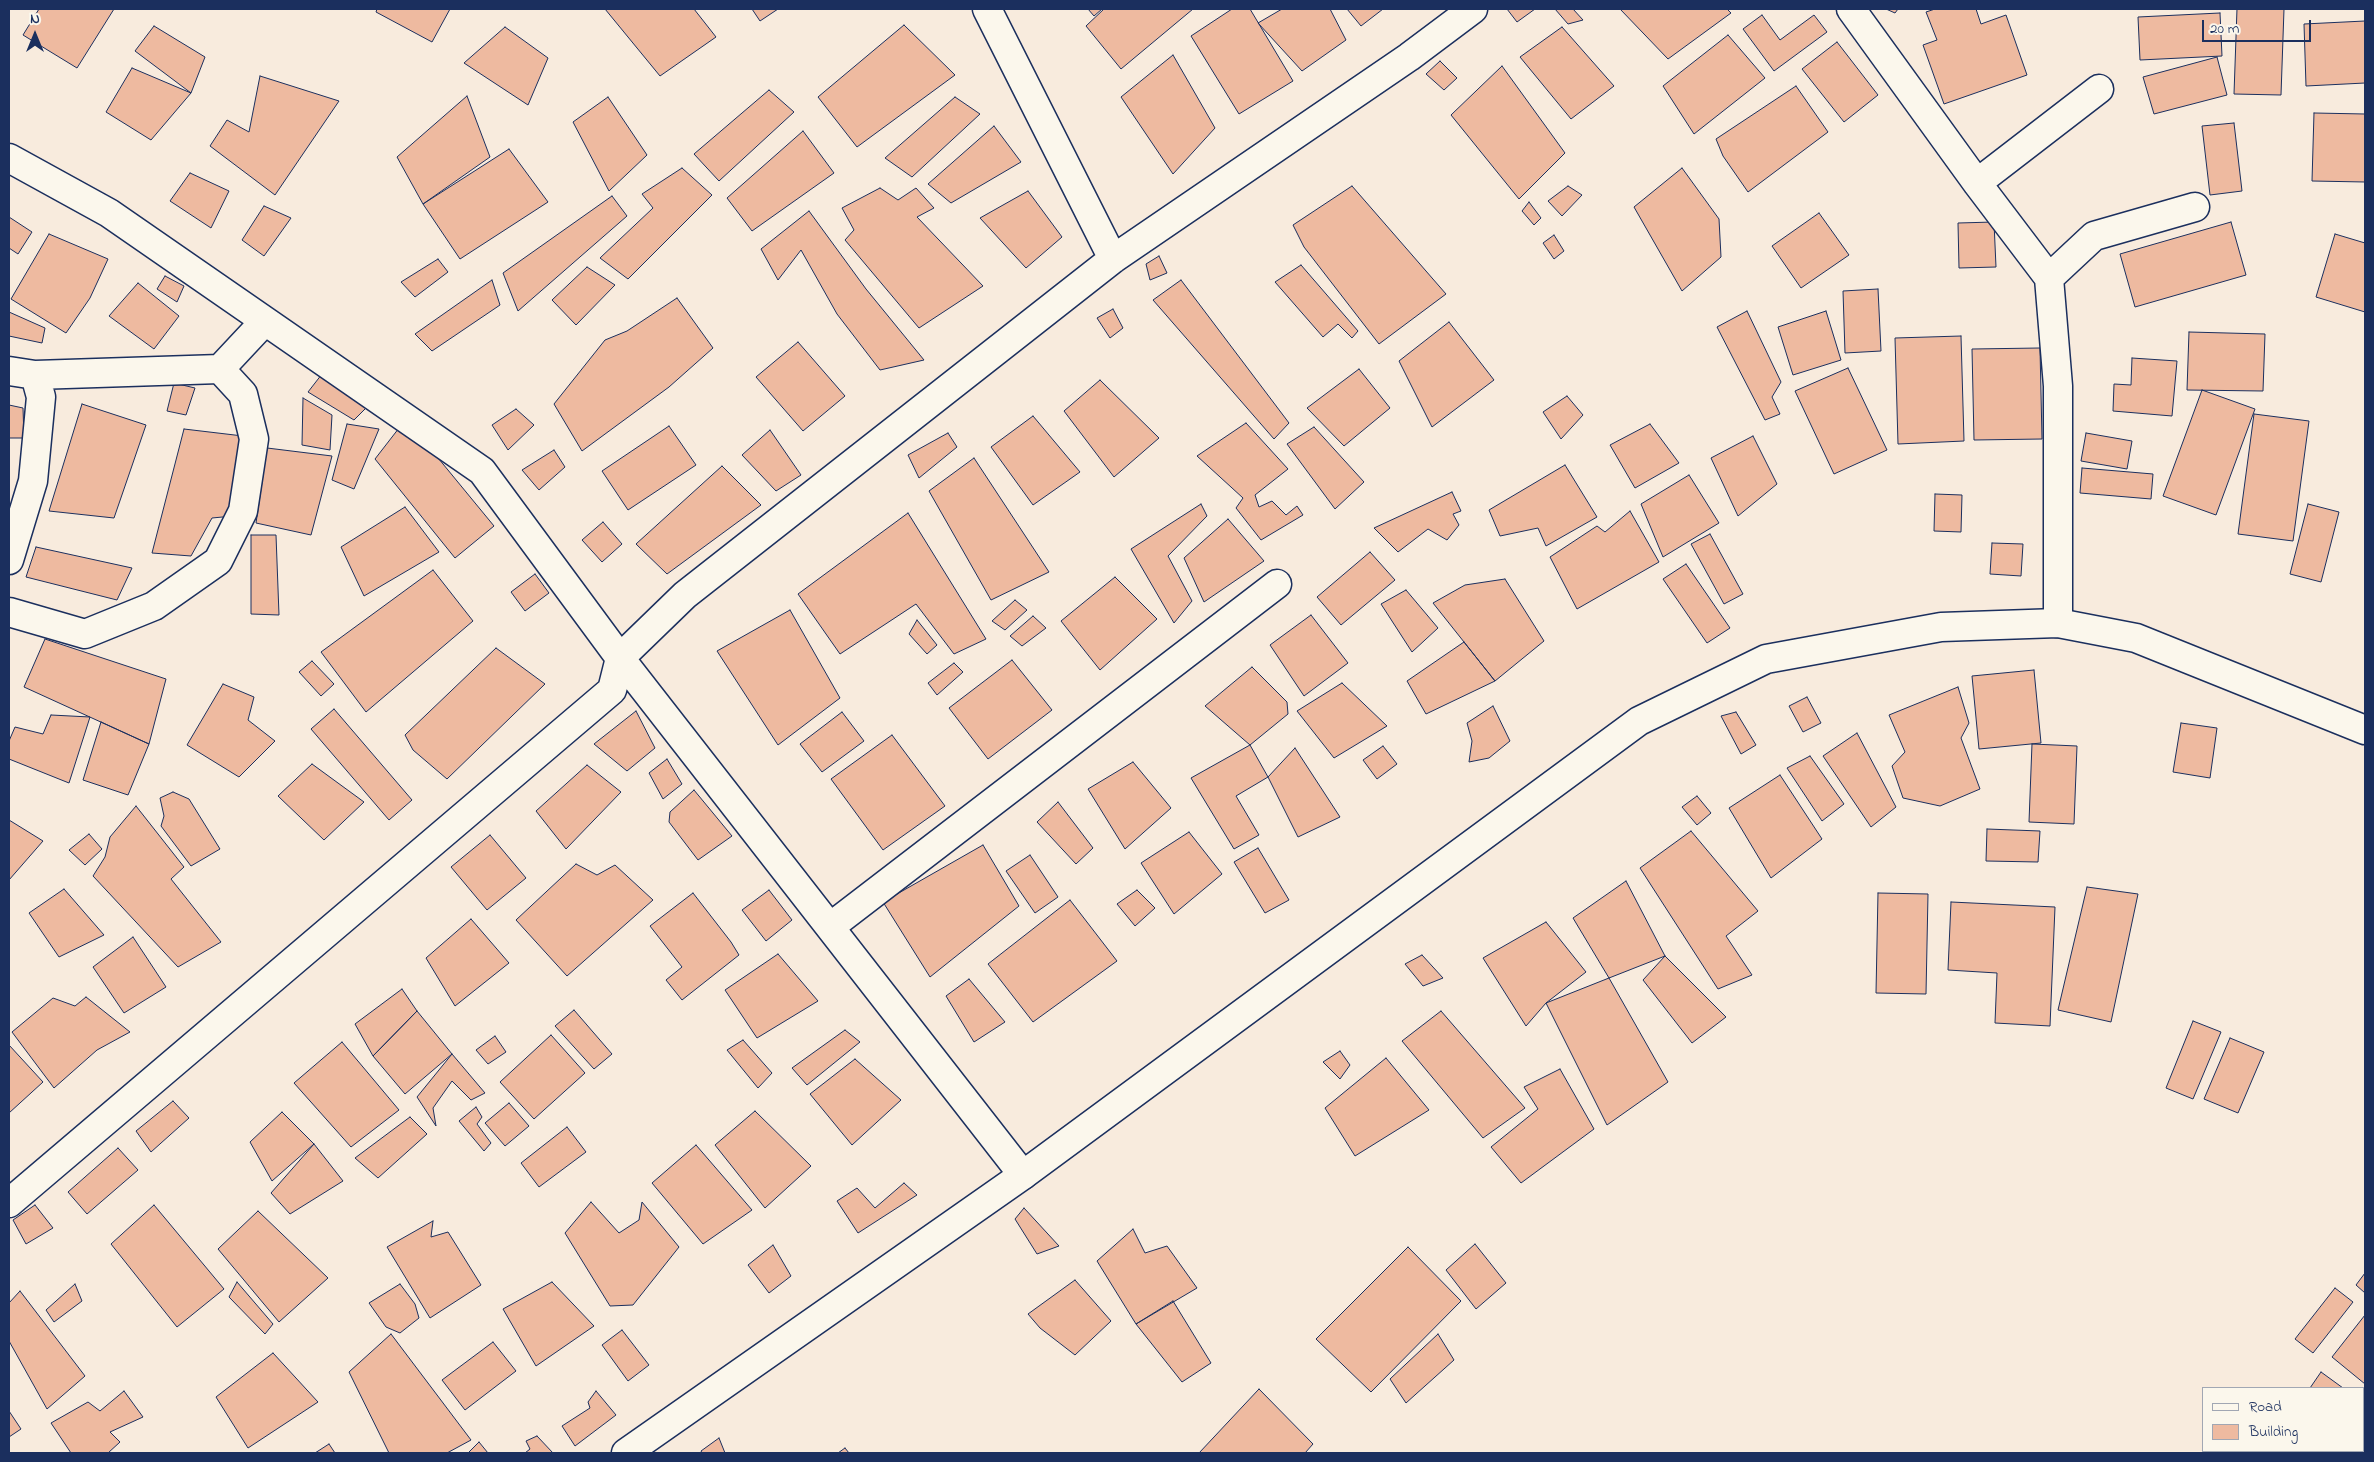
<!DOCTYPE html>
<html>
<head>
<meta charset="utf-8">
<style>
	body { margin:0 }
	#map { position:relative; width:2374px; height:1462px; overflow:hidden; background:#f8ebdd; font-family:"Indie Flower",sans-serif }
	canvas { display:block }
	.frame { position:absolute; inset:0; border:10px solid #1b2f5e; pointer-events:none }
	.legend { position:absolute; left:2202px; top:1387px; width:162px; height:65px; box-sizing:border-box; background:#fbf7ec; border:1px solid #a1a7b3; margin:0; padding:6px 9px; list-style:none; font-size:15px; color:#1b2f5e }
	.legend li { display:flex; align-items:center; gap:10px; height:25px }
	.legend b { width:25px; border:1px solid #a1a7b3 }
	.north { position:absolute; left:10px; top:10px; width:50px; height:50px; -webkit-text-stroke:4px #fbf7ec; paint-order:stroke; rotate:0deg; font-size:14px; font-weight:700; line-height:20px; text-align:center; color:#1b2f5e }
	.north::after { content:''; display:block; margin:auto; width:18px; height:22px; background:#1b2f5e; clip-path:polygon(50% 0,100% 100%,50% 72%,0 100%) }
	.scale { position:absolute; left:2202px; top:20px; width:109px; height:22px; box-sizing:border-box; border:2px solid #1b2f5e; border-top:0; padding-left:6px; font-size:15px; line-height:18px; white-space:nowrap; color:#1b2f5e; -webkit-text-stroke:4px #fbf7ec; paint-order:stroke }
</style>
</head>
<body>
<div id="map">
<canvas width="2374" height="1462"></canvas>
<div class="frame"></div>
<ul class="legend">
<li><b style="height:6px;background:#fbf7ec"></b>Road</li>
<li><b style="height:14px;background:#eebaa0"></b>Building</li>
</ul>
<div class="north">N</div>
<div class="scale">20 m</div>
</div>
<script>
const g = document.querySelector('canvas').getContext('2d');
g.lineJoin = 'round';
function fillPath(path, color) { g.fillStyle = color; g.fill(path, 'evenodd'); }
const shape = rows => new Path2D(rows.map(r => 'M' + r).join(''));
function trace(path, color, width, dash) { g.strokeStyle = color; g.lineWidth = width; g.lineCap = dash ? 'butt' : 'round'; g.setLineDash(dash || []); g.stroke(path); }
const building = shape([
	[39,9,114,9,77,68,23,35,39,9],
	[377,9,450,9,432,42,376,12,377,9],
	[605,9,694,9,716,37,660,76,605,9],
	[752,9,778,9,760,21,752,9],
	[1088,9,1102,9,1094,16,1088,9],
	[1104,9,1193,9,1121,69,1086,26,1104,9],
	[1232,9,1250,9,1293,81,1239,114,1191,36,1232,9],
	[1282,9,1330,9,1346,40,1302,71,1258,23,1282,9],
	[1347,9,1383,9,1361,26,1347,9],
	[1507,9,1535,9,1517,22,1507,9],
	[1555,9,1573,9,1583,20,1568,24,1555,9],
	[1620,9,1727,9,1731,13,1668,59,1620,9],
	[1886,9,1898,9,1895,13,1886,9],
	[1935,9,1976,9,1981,24,2006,15,2027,75,1944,104,1923,45,1937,40,1926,12,1935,9],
	[2237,9,2284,9,2281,95,2234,94,2237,9],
	[2220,13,2222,56,2140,60,2138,17,2220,13],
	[1762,15,1780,40,1814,15,1827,32,1774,71,1743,29,1762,15],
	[2365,21,2365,83,2306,86,2304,24,2365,21],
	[904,25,955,75,857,147,818,97,904,25],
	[154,26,205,57,191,93,135,51,154,26],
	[505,27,548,58,528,105,464,63,505,27],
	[1562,27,1614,86,1571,119,1520,57,1562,27],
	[1728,35,1765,78,1694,134,1663,86,1728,35],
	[1837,42,1878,95,1844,122,1802,69,1837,42],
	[1173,55,1215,128,1173,174,1121,97,1173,55],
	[2217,57,2227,95,2154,114,2143,77,2217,57],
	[1440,61,1457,78,1444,90,1426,74,1440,61],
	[1502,66,1565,153,1519,199,1451,115,1502,66],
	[132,68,191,93,151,140,106,112,132,68],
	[260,76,339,101,275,195,210,146,227,120,249,132,260,76],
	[1796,86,1828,132,1748,192,1723,156,1716,139,1796,86],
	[769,90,794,112,719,181,694,154,769,90],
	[467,96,490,157,423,204,397,157,467,96],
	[608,97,647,155,609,191,573,122,608,97],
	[955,97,980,114,912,177,885,158,955,97],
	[2314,113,2365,114,2365,182,2312,181,2314,113],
	[2234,123,2242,191,2210,195,2202,126,2234,123],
	[994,126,1021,162,951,203,928,184,994,126],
	[803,131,834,173,752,231,727,198,803,131],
	[509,149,548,202,460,259,423,204,509,149],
	[682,168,712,195,628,279,600,258,653,208,642,194,682,168],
	[1682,168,1719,219,1721,257,1682,291,1634,207,1682,168],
	[190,173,229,191,211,228,170,201,190,173],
	[1352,186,1446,294,1379,344,1304,247,1293,225,1352,186],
	[1568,186,1582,195,1562,216,1548,201,1568,186],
	[880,188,898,200,916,188,934,208,917,217,983,286,919,328,845,240,854,230,842,208,880,188],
	[1028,191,1062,237,1026,268,980,218,1028,191],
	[612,196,627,216,518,311,503,273,612,196],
	[1529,202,1541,218,1534,225,1522,211,1529,202],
	[264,206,291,218,264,256,242,240,264,206],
	[809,211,866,289,924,360,880,370,837,314,801,250,778,280,761,249,809,211],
	[1819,213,1849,255,1801,288,1772,246,1819,213],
	[9,217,32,232,18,254,9,248,9,217],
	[1994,222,1996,267,1959,268,1958,223,1994,222],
	[2231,222,2246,275,2135,307,2120,254,2231,222],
	[49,234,108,259,90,298,66,333,11,299,49,234],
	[2335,234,2365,243,2365,312,2316,297,2335,234],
	[1554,235,1564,251,1554,259,1543,243,1554,235],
	[1159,256,1167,273,1150,280,1146,264,1159,256],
	[438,259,448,272,415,297,401,282,438,259],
	[1301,265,1358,331,1352,338,1338,324,1323,337,1275,282,1301,265],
	[587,267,615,285,576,325,552,300,587,267],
	[165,276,184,286,177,302,157,289,165,276],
	[492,280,500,305,432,351,415,334,492,280],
	[1181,280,1289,423,1274,439,1153,300,1181,280],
	[138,283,179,316,154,349,109,316,138,283],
	[1878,289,1881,351,1845,353,1843,291,1878,289],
	[677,298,713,348,669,387,582,451,554,404,605,340,627,331,677,298],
	[1113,309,1123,328,1110,338,1097,318,1113,309],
	[1747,311,1781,382,1772,397,1780,414,1765,420,1717,327,1747,311],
	[1826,311,1841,360,1793,375,1778,327,1826,311],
	[9,312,45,328,42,343,9,336,9,312],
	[1449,322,1494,380,1432,427,1399,361,1449,322],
	[2189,332,2265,334,2263,391,2187,390,2189,332],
	[1961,336,1964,441,1898,444,1895,338,1961,336],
	[798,342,845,396,803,431,756,377,798,342],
	[2040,348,2042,439,1974,440,1972,349,2040,348],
	[2132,358,2177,361,2172,416,2113,411,2114,384,2131,385,2132,358],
	[1848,368,1887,450,1834,474,1795,391,1848,368],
	[1359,369,1390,408,1344,446,1307,408,1359,369],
	[322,374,366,408,354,420,308,392,322,374],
	[1100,380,1159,438,1114,477,1064,411,1100,380],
	[174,383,195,388,186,415,167,411,174,383],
	[2202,390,2255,409,2216,515,2163,496,2202,390],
	[1567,396,1583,415,1561,439,1543,412,1567,396],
	[303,398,332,415,330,450,302,445,303,398],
	[82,404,146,425,114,518,49,511,82,404],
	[9,405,23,408,24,438,9,438,9,405],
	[516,409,534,425,508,450,492,425,516,409],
	[2254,414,2309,421,2293,541,2238,534,2254,414],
	[1033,416,1080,472,1033,505,991,447,1033,416],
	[406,419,494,526,455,558,375,459,406,419],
	[1246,423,1288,469,1255,495,1259,507,1272,501,1286,515,1297,506,1303,515,1261,540,1236,508,1243,498,1197,456,1246,423],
	[347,424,379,429,354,489,332,480,347,424],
	[1650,424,1679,463,1635,488,1610,445,1650,424],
	[669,426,696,465,628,510,602,471,669,426],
	[1314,427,1364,482,1335,509,1287,444,1314,427],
	[184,429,243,436,233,516,212,518,191,556,152,553,184,429],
	[770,430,801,475,776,491,742,455,770,430],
	[948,433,957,447,919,478,908,455,948,433],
	[2086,433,2132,441,2127,469,2081,461,2086,433],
	[1753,436,1777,484,1738,516,1711,458,1753,436],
	[267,448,332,456,311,535,256,523,267,448],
	[554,450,565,467,539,490,522,470,554,450],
	[974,458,1049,572,991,600,929,491,974,458],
	[1565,465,1597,517,1546,546,1538,528,1500,536,1489,510,1565,465],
	[722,466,761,505,667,574,636,544,722,466],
	[2082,468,2153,474,2151,499,2080,493,2082,468],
	[1689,475,1719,523,1663,557,1641,504,1689,475],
	[1452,492,1461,511,1453,514,1459,525,1447,540,1428,529,1398,552,1374,528,1452,492],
	[1935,494,1962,495,1961,532,1934,531,1935,494],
	[1201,504,1207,516,1168,556,1192,601,1174,623,1131,549,1201,504],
	[2308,504,2339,512,2321,582,2290,574,2308,504],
	[405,507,439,552,364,596,341,547,405,507],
	[1630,511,1659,562,1577,609,1550,557,1597,526,1605,532,1630,511],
	[908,513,986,639,954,654,916,604,840,654,798,594,908,513],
	[1228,519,1264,561,1204,602,1184,558,1228,519],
	[603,522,622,544,602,562,582,540,603,522],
	[1710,534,1743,594,1724,604,1691,544,1710,534],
	[251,535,276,535,279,615,251,614,251,535],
	[1992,543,2023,544,2021,576,1990,574,1992,543],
	[36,547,132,568,117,600,26,577,36,547],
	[1370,552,1395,580,1341,625,1317,597,1370,552],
	[1686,564,1730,628,1707,643,1663,579,1686,564],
	[433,570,473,621,366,712,321,652,433,570],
	[535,574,549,593,525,611,511,592,535,574],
	[1115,577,1157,619,1100,670,1061,621,1115,577],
	[1505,579,1544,641,1495,681,1433,603,1465,585,1505,579],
	[1406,590,1438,628,1412,652,1381,604,1406,590],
	[1015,600,1027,610,1005,630,992,621,1015,600],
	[790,610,840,698,778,745,717,651,790,610],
	[1311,615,1348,663,1304,696,1270,645,1311,615],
	[1033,616,1046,628,1022,646,1010,636,1033,616],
	[917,620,937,645,927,654,909,634,917,620],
	[45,639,166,679,149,744,24,687,45,639],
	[1464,642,1495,681,1426,714,1407,681,1464,642],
	[496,648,545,684,447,779,413,750,405,735,496,648],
	[1012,660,1052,710,988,759,949,708,1012,660],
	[312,661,334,684,321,696,299,672,312,661],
	[954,663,963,672,937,695,928,683,954,663],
	[1252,667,1287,702,1288,714,1250,745,1205,706,1252,667],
	[2034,670,2041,743,1979,749,1972,676,2034,670],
	[1342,683,1387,726,1334,758,1297,711,1342,683],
	[223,684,254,697,248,720,275,741,239,777,187,745,223,684],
	[1958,687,1969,723,1961,738,1980,789,1940,806,1903,798,1892,766,1905,752,1889,715,1958,687],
	[1807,697,1821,723,1803,732,1789,706,1807,697],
	[1493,706,1510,741,1489,758,1469,762,1472,741,1467,723,1493,706],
	[334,709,412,800,389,820,311,729,334,709],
	[636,711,655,748,627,771,594,744,636,711],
	[842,712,864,741,822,772,800,744,842,712],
	[1736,712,1756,745,1741,754,1721,716,1736,712],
	[51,715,90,717,69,783,9,759,9,741,15,727,43,734,51,715],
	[101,722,149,744,128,795,83,780,101,722],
	[2181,723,2217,728,2210,778,2173,772,2181,723],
	[1857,733,1896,807,1871,827,1823,756,1857,733],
	[892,735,945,806,883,850,831,779,892,735],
	[2032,744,2077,746,2074,824,2029,822,2032,744],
	[1250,745,1268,777,1236,796,1259,835,1234,849,1191,778,1250,745],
	[1383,746,1397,764,1377,779,1363,760,1383,746],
	[1295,748,1340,817,1298,837,1268,777,1295,748],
	[1810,756,1844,804,1822,821,1787,768,1810,756],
	[667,759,682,784,663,799,649,773,667,759],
	[1133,762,1171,808,1125,849,1088,789,1133,762],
	[312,764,364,802,324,840,278,796,312,764],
	[587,765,621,792,566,849,536,811,587,765],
	[1780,775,1822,839,1771,878,1729,808,1780,775],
	[694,790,732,836,698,860,669,822,670,812,694,790],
	[173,792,189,799,220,849,191,866,161,826,164,816,160,798,173,792],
	[1697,796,1711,813,1697,825,1682,807,1697,796],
	[1058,802,1093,848,1076,864,1037,822,1058,802],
	[136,806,184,867,171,879,221,942,178,967,93,876,105,857,110,837,136,806],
	[9,820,43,841,9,880,9,820],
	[1987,829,2040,831,2038,862,1986,861,1987,829],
	[1691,831,1758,911,1726,936,1752,975,1718,989,1640,868,1691,831],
	[1189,832,1222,874,1174,914,1141,863,1189,832],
	[89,834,102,849,85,865,69,850,89,834],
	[490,835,526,878,487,910,451,867,490,835],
	[983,845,1019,906,930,977,883,902,983,845],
	[1258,848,1289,900,1265,913,1234,862,1258,848],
	[1030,855,1058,897,1035,913,1006,871,1030,855],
	[576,864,597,875,615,865,653,900,567,976,516,920,576,864],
	[1626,881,1665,956,1609,978,1573,918,1626,881],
	[2087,887,2138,894,2111,1022,2058,1010,2087,887],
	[64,889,104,935,59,957,29,913,64,889],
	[769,890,792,920,766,941,742,910,769,890],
	[1137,890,1155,908,1135,926,1117,904,1137,890],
	[693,893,731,942,739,955,682,1000,666,980,682,967,650,926,693,893],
	[1878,893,1928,894,1926,994,1876,993,1878,893],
	[1070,900,1117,961,1033,1022,988,964,1070,900],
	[1951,902,2055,907,2050,1026,1995,1023,1997,973,1948,970,1951,902],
	[471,919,509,963,455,1006,426,958,471,919],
	[1546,922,1586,972,1546,1003,1526,1026,1483,958,1546,922],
	[133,937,166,987,124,1013,93,967,133,937],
	[778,954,818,1001,757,1038,725,990,778,954],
	[1422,955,1443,978,1423,986,1405,964,1422,955],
	[1665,956,1726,1017,1692,1043,1643,980,1665,956],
	[1609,978,1668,1082,1607,1125,1546,1003,1609,978],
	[969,979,1005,1022,974,1042,946,996,969,979],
	[402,989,417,1011,373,1056,355,1024,402,989],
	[86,997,130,1032,97,1050,54,1088,12,1032,53,998,75,1006,86,997],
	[574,1010,612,1054,594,1069,555,1026,574,1010],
	[417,1011,452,1054,405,1094,373,1056,417,1011],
	[1441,1011,1525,1108,1483,1138,1402,1041,1441,1011],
	[2193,1021,2221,1032,2193,1099,2166,1088,2193,1021],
	[845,1030,860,1042,807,1085,792,1068,845,1030],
	[551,1035,585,1073,534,1119,500,1082,551,1035],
	[495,1036,506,1052,488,1064,476,1050,495,1036],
	[2230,1038,2264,1052,2238,1113,2204,1099,2230,1038],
	[743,1040,772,1073,758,1088,727,1050,743,1040],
	[342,1042,399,1110,351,1147,294,1083,342,1042],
	[9,1045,43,1082,9,1113,9,1045],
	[1340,1051,1350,1065,1340,1079,1323,1062,1340,1051],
	[452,1054,485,1093,471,1100,452,1081,433,1108,436,1126,417,1097,452,1054],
	[1386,1058,1429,1110,1355,1156,1325,1108,1386,1058],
	[855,1059,901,1100,852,1145,810,1094,855,1059],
	[1560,1069,1594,1129,1521,1183,1491,1147,1538,1109,1524,1087,1560,1069],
	[173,1101,189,1118,151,1152,136,1131,173,1101],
	[509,1103,529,1126,505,1146,485,1123,509,1103],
	[476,1107,482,1117,477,1124,491,1143,484,1151,459,1121,476,1107],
	[755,1111,811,1166,765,1208,715,1145,755,1111],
	[282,1112,314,1144,272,1181,250,1142,282,1112],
	[410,1117,427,1134,378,1178,355,1158,410,1117],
	[567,1127,586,1152,539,1187,521,1163,567,1127],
	[314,1144,343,1181,290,1214,271,1193,314,1144],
	[696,1145,752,1210,703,1244,652,1183,696,1145],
	[118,1148,138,1170,87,1214,68,1192,118,1148],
	[904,1183,917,1195,858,1233,837,1201,857,1188,875,1208,904,1183],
	[591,1202,619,1233,639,1220,642,1202,679,1247,633,1305,610,1306,565,1233,591,1202],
	[35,1205,53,1228,26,1244,13,1220,35,1205],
	[154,1205,224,1289,177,1327,111,1244,154,1205],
	[1024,1208,1059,1246,1037,1254,1015,1219,1024,1208],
	[258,1211,328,1278,279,1322,218,1249,258,1211],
	[433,1221,431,1237,448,1232,481,1285,430,1318,387,1247,433,1221],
	[1133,1229,1145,1253,1167,1246,1197,1288,1136,1324,1097,1261,1133,1229],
	[1475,1244,1506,1283,1476,1309,1446,1270,1475,1244],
	[773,1245,791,1276,769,1293,748,1265,773,1245],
	[1408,1247,1461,1301,1371,1392,1316,1339,1408,1247],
	[2365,1273,2365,1293,2356,1285,2365,1273],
	[1075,1280,1111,1321,1075,1355,1040,1328,1028,1314,1075,1280],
	[237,1282,273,1324,265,1334,229,1297,237,1282],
	[552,1282,594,1326,536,1366,503,1309,552,1282],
	[75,1284,82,1301,54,1322,46,1310,75,1284],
	[400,1284,415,1304,419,1318,400,1333,386,1327,369,1303,400,1284],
	[2335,1288,2353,1302,2313,1353,2295,1339,2335,1288],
	[20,1291,85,1376,47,1409,9,1341,9,1303,20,1291],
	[1173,1301,1211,1363,1182,1382,1136,1324,1173,1301],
	[2365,1315,2365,1384,2332,1357,2365,1315],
	[622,1330,649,1365,628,1381,602,1345,622,1330],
	[391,1334,471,1440,447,1453,389,1453,349,1372,391,1334],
	[1438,1334,1454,1360,1406,1403,1390,1379,1438,1334],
	[493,1342,516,1371,465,1410,442,1380,493,1342],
	[273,1353,318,1402,248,1448,216,1397,273,1353],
	[2321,1372,2343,1388,2310,1388,2321,1372],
	[1259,1389,1313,1444,1305,1453,1199,1453,1259,1389],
	[124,1391,143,1417,110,1432,120,1442,108,1453,71,1453,51,1423,88,1402,100,1411,124,1391],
	[596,1391,616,1415,575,1446,562,1426,590,1408,588,1402,596,1391],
	[2363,1403,2365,1405,2365,1442,2363,1446,2363,1403],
	[9,1411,21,1429,9,1437,9,1411],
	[537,1436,553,1453,525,1453,530,1449,526,1441,537,1436],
	[719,1438,725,1453,702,1453,701,1451,719,1438],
	[479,1442,488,1453,468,1453,479,1442],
	[329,1444,335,1453,315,1453,329,1444],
	[845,1448,849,1453,838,1453,845,1448],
	[2250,1451,2263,1451,2267,1453,2248,1453,2250,1451],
	[2330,1451,2359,1451,2357,1453,2333,1453,2330,1451]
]);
fillPath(building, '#eebaa0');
trace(building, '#1b2f5e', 1);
const street = shape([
	[987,9,1113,259],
	[1851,9,1977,183,2049,278,2058,386,2058,623],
	[9,158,109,213,482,471,620,658,1023,1175],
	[1977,183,2099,89],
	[2049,278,2094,236,2195,207],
	[9,371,35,375,220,369,264,322],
	[9,560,33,481,41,397,35,375],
	[9,612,85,634,154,606,218,561,243,511,254,439,243,394,220,369],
	[830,927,1277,584],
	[9,1203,612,690,620,658,685,595,1113,259,1409,57,1473,9]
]);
const primary = shape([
	[626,1453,1023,1175,1639,721,1766,659,1941,627,2058,623,2136,638,2365,730]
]);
trace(street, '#1b2f5e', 31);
trace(primary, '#1b2f5e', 31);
trace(street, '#fbf7ec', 28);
trace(primary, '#fbf7ec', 28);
</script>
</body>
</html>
